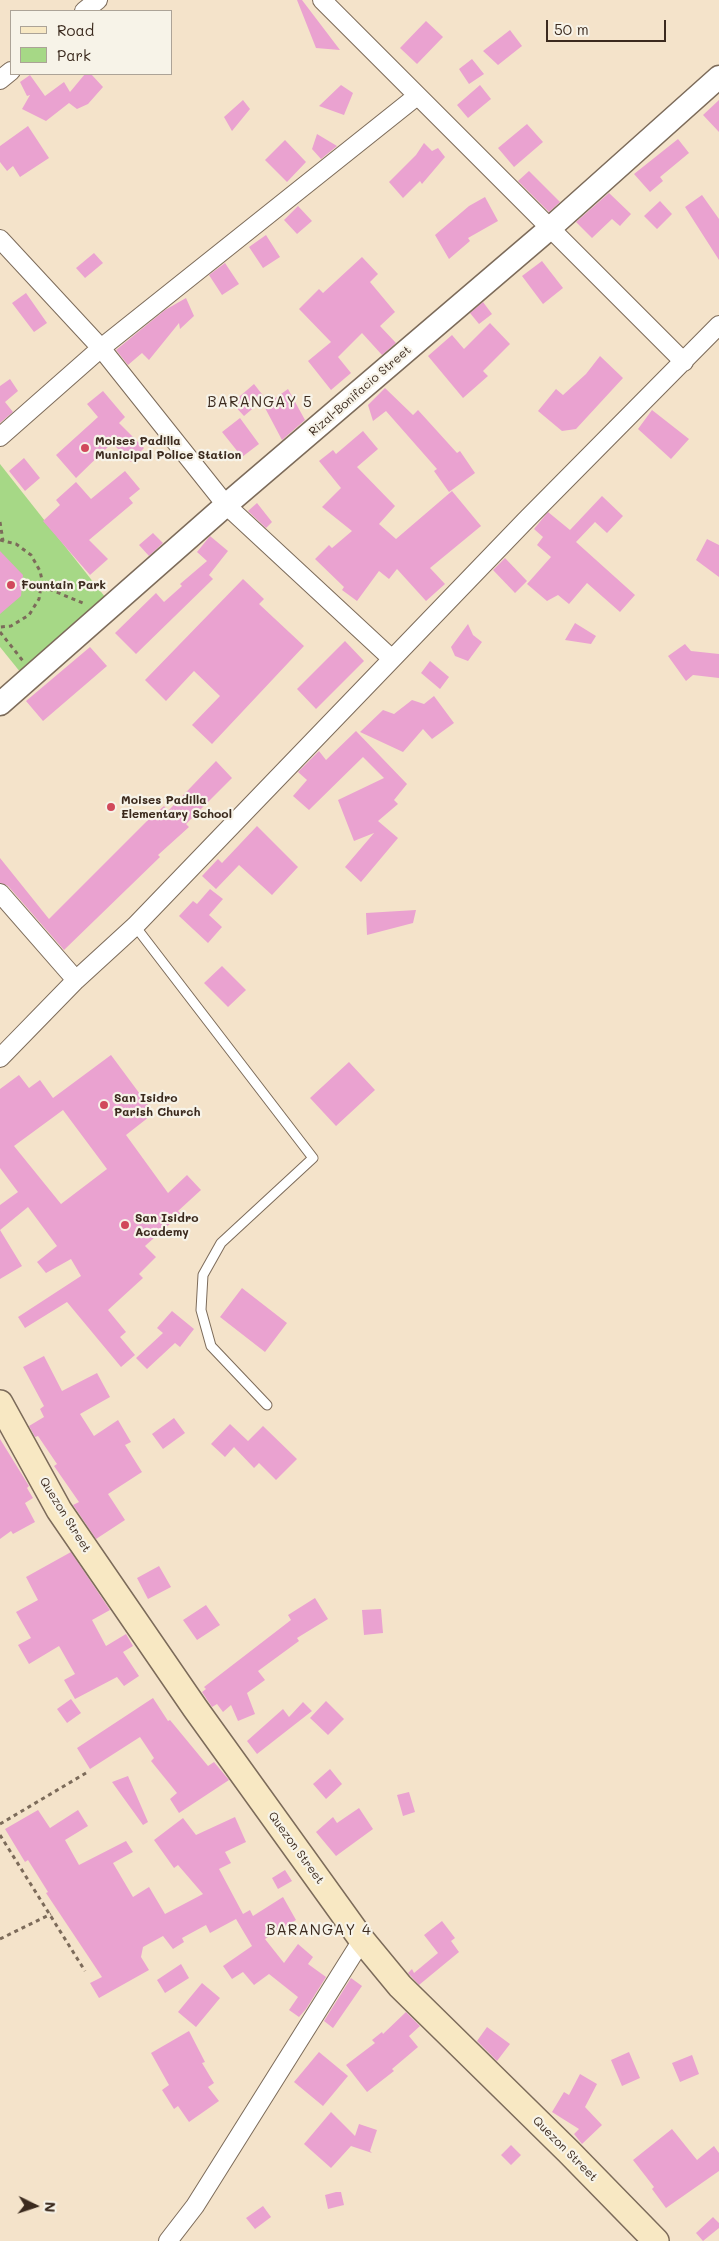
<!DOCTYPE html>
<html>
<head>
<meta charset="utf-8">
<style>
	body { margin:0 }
	#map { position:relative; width:719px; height:2241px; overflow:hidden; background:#f4e3ca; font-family:Mali,sans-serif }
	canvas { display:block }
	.legend { position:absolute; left:10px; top:10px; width:162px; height:65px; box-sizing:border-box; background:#f7f3e8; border:1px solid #aca397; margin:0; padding:6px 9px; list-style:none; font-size:15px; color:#3b2a1e }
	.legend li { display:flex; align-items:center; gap:10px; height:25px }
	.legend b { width:25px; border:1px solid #aca397 }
	.north { position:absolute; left:10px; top:2181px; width:50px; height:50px; -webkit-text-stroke:4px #f7f3e8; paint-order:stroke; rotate:94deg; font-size:14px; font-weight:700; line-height:20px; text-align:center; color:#3b2a1e }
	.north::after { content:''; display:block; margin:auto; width:18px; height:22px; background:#3b2a1e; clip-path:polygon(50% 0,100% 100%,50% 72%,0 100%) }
	.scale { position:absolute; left:546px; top:20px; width:120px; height:22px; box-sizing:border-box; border:2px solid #3b2a1e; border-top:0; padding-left:6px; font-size:15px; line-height:18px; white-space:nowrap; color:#3b2a1e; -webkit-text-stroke:4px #f7f3e8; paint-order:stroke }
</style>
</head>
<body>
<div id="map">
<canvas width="719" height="2241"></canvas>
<ul class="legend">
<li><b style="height:6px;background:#f8e8c3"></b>Road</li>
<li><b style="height:14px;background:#a6d886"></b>Park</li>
</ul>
<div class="north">N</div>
<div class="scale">50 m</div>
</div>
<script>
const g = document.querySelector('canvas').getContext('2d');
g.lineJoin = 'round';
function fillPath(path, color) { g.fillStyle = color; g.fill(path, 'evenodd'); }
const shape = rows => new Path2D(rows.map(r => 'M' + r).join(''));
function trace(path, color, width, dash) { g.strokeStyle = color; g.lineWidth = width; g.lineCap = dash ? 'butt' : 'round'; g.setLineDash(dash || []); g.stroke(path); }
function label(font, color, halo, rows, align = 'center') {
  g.font = font + ' Mali,sans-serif'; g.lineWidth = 4.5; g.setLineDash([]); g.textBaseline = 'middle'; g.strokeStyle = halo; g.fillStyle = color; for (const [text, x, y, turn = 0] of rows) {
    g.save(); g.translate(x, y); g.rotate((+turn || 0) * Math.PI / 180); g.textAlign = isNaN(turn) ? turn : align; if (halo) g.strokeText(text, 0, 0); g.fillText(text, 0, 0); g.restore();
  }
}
fillPath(shape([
	[0,464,109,602,21,673,0,647]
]), '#a6d886');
fillPath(shape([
	[297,0,302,0,340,50,316,48],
	[426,21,443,37,417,64,400,48],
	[510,30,522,46,498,65,483,51],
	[472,59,484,74,469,84,459,69],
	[85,74,91,74,103,87,88,104,77,109,69,103,46,121,22,109,30,95,27,96,20,82,30,75,45,96,64,82,70,92],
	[341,85,353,93,344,115,319,106],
	[480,85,491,99,468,118,457,105],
	[243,100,250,109,232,131,224,117],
	[719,100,719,132,703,115],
	[527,124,543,142,514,167,498,148],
	[28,126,49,158,20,177,13,166,7,171,0,162,0,146],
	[317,134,337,146,321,159,312,149],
	[678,139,689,153,660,177,663,181,650,192,634,174],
	[285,140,306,162,287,182,265,160],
	[424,143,432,151,438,148,445,157,422,184,420,181,403,198,389,182,416,155],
	[529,171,560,202,549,212,518,181],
	[609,193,631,214,620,226,612,219,592,238,576,222],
	[702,195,719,219,719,260,685,207],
	[485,197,498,221,468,238,470,241,449,259,435,235,469,206],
	[660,201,672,214,657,229,644,216],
	[298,206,312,221,297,234,284,220],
	[266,235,280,257,263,268,249,247],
	[94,253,103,263,85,278,76,268],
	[362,257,378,274,370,282,395,312,380,326,396,343,382,355,362,333,338,357,351,373,331,390,308,361,331,342,299,309,319,289,323,293],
	[542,261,563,288,543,304,522,276],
	[225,263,239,284,222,295,209,275],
	[26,293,47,323,34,332,12,303],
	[186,298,194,316,180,329,179,323,149,360,142,353,128,365,116,350,165,310],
	[483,302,492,314,479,324,470,313],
	[490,323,510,344,483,371,488,376,463,398,428,356,452,335,464,349],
	[600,356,623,378,576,429,562,431,538,411,556,389,563,395,586,374],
	[10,379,18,391,5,402,13,412,0,423,0,386],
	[254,384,265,398,244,416,232,403],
	[385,388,413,415,418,410,457,453,460,451,475,473,449,492,434,471,437,469,386,411,373,421,368,405],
	[288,389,305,420,282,440,264,406],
	[103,391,125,417,119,423,144,448,131,462,112,443,76,478,56,455,98,417,87,404],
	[652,410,689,439,671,459,638,429],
	[240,418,259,444,242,457,222,432],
	[363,431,378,449,357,467,395,506,379,524,396,539,452,491,481,526,430,568,445,584,426,601,397,569,389,579,379,571,357,601,342,590,344,587,315,559,329,545,332,548,352,531,322,507,341,488,319,461,333,450,336,454],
	[24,458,40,478,25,491,9,471],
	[125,471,140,489,129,498,133,503,89,540,108,559,90,575,43,521,60,505,56,500,76,482,91,499],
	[602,496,623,516,607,533,595,522,576,542,635,595,620,612,587,583,569,604,558,595,547,601,527,584,551,557,537,545,543,537,534,529,548,512,570,530],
	[257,503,272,522,266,528,248,511],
	[153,533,163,543,149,556,139,545],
	[210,536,228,551,209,575,213,579,136,654,115,633,156,593,164,602,182,586,180,584,207,561,197,552],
	[707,539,719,545,719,577,696,560],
	[0,551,23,575,21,596,0,614],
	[505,558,527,581,515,593,493,570],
	[243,579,264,599,259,604,304,646,212,744,192,725,220,696,194,671,166,701,145,680],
	[575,623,596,636,591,644,565,640],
	[468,624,473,635,482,642,468,661,455,656,451,647],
	[345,641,364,661,316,709,297,689],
	[685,644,691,651,719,654,719,678,693,675,686,681,668,656],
	[90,647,107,666,43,721,26,701],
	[430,661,449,677,440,689,421,673],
	[434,696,454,723,432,739,423,729,403,752,360,732,383,710,394,714,412,700,424,704],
	[356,731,407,784,394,800,398,804,378,821,398,838,361,882,345,867,374,833,354,841,338,800,384,778,363,757,309,810,293,796,307,780,298,772,319,751,326,760],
	[216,761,232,778,186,824,189,827,158,855,160,857,64,950,8,886,0,883,0,858,49,919,147,821,164,806,168,811],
	[257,826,298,867,272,895,239,865,216,889,202,876,218,859,222,863],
	[210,889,223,899,209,915,222,927,208,943,179,916,193,901,197,904],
	[416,910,413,923,367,935,366,913],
	[222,966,246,990,228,1007,204,983],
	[111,1055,154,1113,126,1135,168,1193,187,1175,201,1190,178,1211,181,1214,145,1246,156,1257,139,1274,143,1278,108,1310,126,1332,120,1337,135,1355,121,1367,67,1302,25,1328,18,1317,81,1276,71,1259,46,1273,37,1262,57,1246,28,1207,0,1230,22,1266,0,1279,0,1205,18,1192,0,1168,0,1089,19,1075,29,1088,40,1080,53,1098],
	[63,1110,107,1169,61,1204,14,1146],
	[349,1062,375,1090,336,1126,310,1098],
	[242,1288,287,1323,265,1352,220,1317],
	[172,1311,194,1329,180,1347,175,1343,147,1369,136,1358,163,1333,157,1328],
	[44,1356,62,1391,97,1373,110,1397,80,1414,94,1436,118,1420,131,1442,125,1445,142,1472,108,1494,125,1520,96,1539,73,1505,79,1502,54,1466,57,1464,38,1436,35,1437,29,1426,44,1417,40,1409,44,1406,23,1367],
	[174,1418,185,1433,163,1449,152,1434],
	[230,1424,248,1441,263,1426,297,1459,276,1480,259,1463,254,1468,234,1447,225,1457,211,1444],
	[0,1439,29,1486,27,1488,33,1498,25,1503,35,1522,13,1534,11,1531,0,1539],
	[71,1552,110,1610,92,1620,106,1646,126,1634,133,1646,123,1652,139,1676,124,1686,117,1677,75,1699,64,1680,75,1674,59,1646,29,1664,18,1645,31,1638,16,1612,38,1600,26,1577],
	[159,1566,171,1587,148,1599,137,1578],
	[315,1598,328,1619,297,1638,299,1641,258,1671,265,1680,247,1693,255,1714,238,1721,231,1705,223,1712,217,1704,212,1707,202,1692,206,1689,204,1687,291,1620,288,1615],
	[206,1605,220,1625,197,1640,183,1620],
	[381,1609,383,1633,364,1635,362,1610],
	[153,1698,168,1721,170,1720,208,1766,214,1762,229,1780,179,1813,170,1799,177,1793,151,1761,154,1758,140,1737,90,1769,77,1748],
	[71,1699,81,1713,67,1723,57,1709],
	[326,1701,344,1719,328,1735,310,1718],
	[303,1702,312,1711,257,1754,247,1741,283,1709,289,1717],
	[330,1769,342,1784,326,1799,313,1784],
	[128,1776,148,1822,143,1825,112,1782],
	[409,1792,415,1812,403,1816,397,1795],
	[359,1808,373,1829,336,1856,316,1832,333,1817,337,1823],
	[38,1810,50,1828,78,1810,88,1826,65,1840,79,1865,126,1841,133,1852,113,1863,133,1897,149,1887,165,1914,203,1894,178,1865,174,1868,154,1840,183,1818,196,1835,235,1817,246,1842,225,1852,231,1863,219,1869,243,1914,250,1910,253,1916,283,1897,296,1920,265,1939,284,1963,298,1944,313,1957,308,1964,326,1977,306,2009,299,2017,289,2010,298,1997,269,1974,254,1985,243,1972,232,1979,223,1966,252,1946,236,1919,210,1933,206,1925,182,1938,184,1942,173,1949,163,1936,143,1947,141,1957,149,1970,99,1998,90,1983,102,1977,46,1893,48,1892,28,1860,25,1862,5,1829],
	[285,1870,292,1881,278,1889,272,1878],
	[442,1921,455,1938,451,1941,459,1952,419,1985,408,1973,412,1969,414,1973,438,1953,424,1935],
	[181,1964,189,1978,165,1993,157,1980],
	[351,1978,362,1986,333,2028,324,2021],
	[202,1983,220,1998,196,2027,178,2012],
	[406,2012,420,2026,409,2036,418,2047,392,2069,394,2071,367,2092,346,2065,375,2043,372,2040,382,2032,383,2034],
	[487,2027,510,2044,497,2061,477,2041],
	[189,2031,205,2062,202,2063,214,2083,208,2087,219,2101,189,2122,178,2106,174,2109,162,2090,169,2085,151,2053],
	[319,2052,348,2076,323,2106,294,2082],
	[629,2052,640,2078,622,2086,611,2060],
	[692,2055,699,2074,680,2082,672,2063],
	[580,2074,597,2084,585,2107,602,2125,582,2144,574,2134,579,2129,552,2112,564,2092,569,2095],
	[331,2112,355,2136,359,2124,377,2130,370,2151,372,2153,351,2146,331,2168,304,2144],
	[672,2129,697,2160,714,2146,719,2153,719,2171,666,2208,652,2189,654,2187,633,2160],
	[511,2145,521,2155,511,2165,501,2155],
	[336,2192,341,2192,344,2205,328,2209,325,2195],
	[263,2206,271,2217,255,2229,246,2218],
	[713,2217,719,2223,719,2228,703,2241,696,2233]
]), '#eaa2d0');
const service = shape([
	[135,926,313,1158,221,1243,203,1275,201,1310,211,1346,267,1405]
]);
const minor = shape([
	[322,0,684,362],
	[84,11,98,0],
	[0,80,11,71],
	[0,239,101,348,226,505,392,659],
	[0,437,101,348,417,96],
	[0,893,76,980],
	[0,1058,76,980,135,926,526,520,719,325],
	[168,2241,195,2206,362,1940]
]);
const tertiary = shape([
	[0,704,226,505,549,229,719,77]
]);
const secondary = shape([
	[0,1403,59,1510,195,1708,362,1940,400,1986,569,2152,656,2241]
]);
trace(service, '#7c6b5a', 11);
trace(minor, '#7c6b5a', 20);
trace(tertiary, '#7c6b5a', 25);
trace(secondary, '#7c6b5a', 28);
trace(shape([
	[0,522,3,541],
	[0,540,16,544,31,555,40,571,42,580,39,599,29,615,11,626,0,627],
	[42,586,85,604],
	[0,632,23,661],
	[0,1824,86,1773],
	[0,1835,85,1971],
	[0,1939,51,1914]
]), '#7c6b5a', 3, [4, 4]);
trace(service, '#fff', 9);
trace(minor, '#fff', 18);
trace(tertiary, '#fff', 22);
trace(secondary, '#f8e8c3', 25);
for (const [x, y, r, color] of [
	[85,448,5,"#d1495b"],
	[11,585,5,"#d1495b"],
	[111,807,5,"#d1495b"],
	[104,1105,5,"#d1495b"],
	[125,1225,5,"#d1495b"]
]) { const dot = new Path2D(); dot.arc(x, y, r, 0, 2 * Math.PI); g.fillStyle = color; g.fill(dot); trace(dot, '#f7f3e8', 2); }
label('12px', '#3b2a1e', '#f7f3e8', [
	["Rizal-Bonifacio Street",360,391,-41],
	["Quezon Street",65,1515,58],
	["Quezon Street",296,1848,54],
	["Quezon Street",565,2149,45]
]);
label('bold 12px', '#3b2a1e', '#f7f3e8', [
	["Moises Padilla",95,441],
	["Municipal Police Station",95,455],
	["Fountain Park",21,585],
	["Moises Padilla",121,800],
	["Elementary School",121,814],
	["San Isidro",114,1098],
	["Parish Church",114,1112],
	["San Isidro",135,1218],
	["Academy",135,1232]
], 'left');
g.letterSpacing = '1px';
label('15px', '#3b2a1e', '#f7f3e8', [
	["BARANGAY 5",260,402],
	["BARANGAY 4",319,1930]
]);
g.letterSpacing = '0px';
</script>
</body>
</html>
